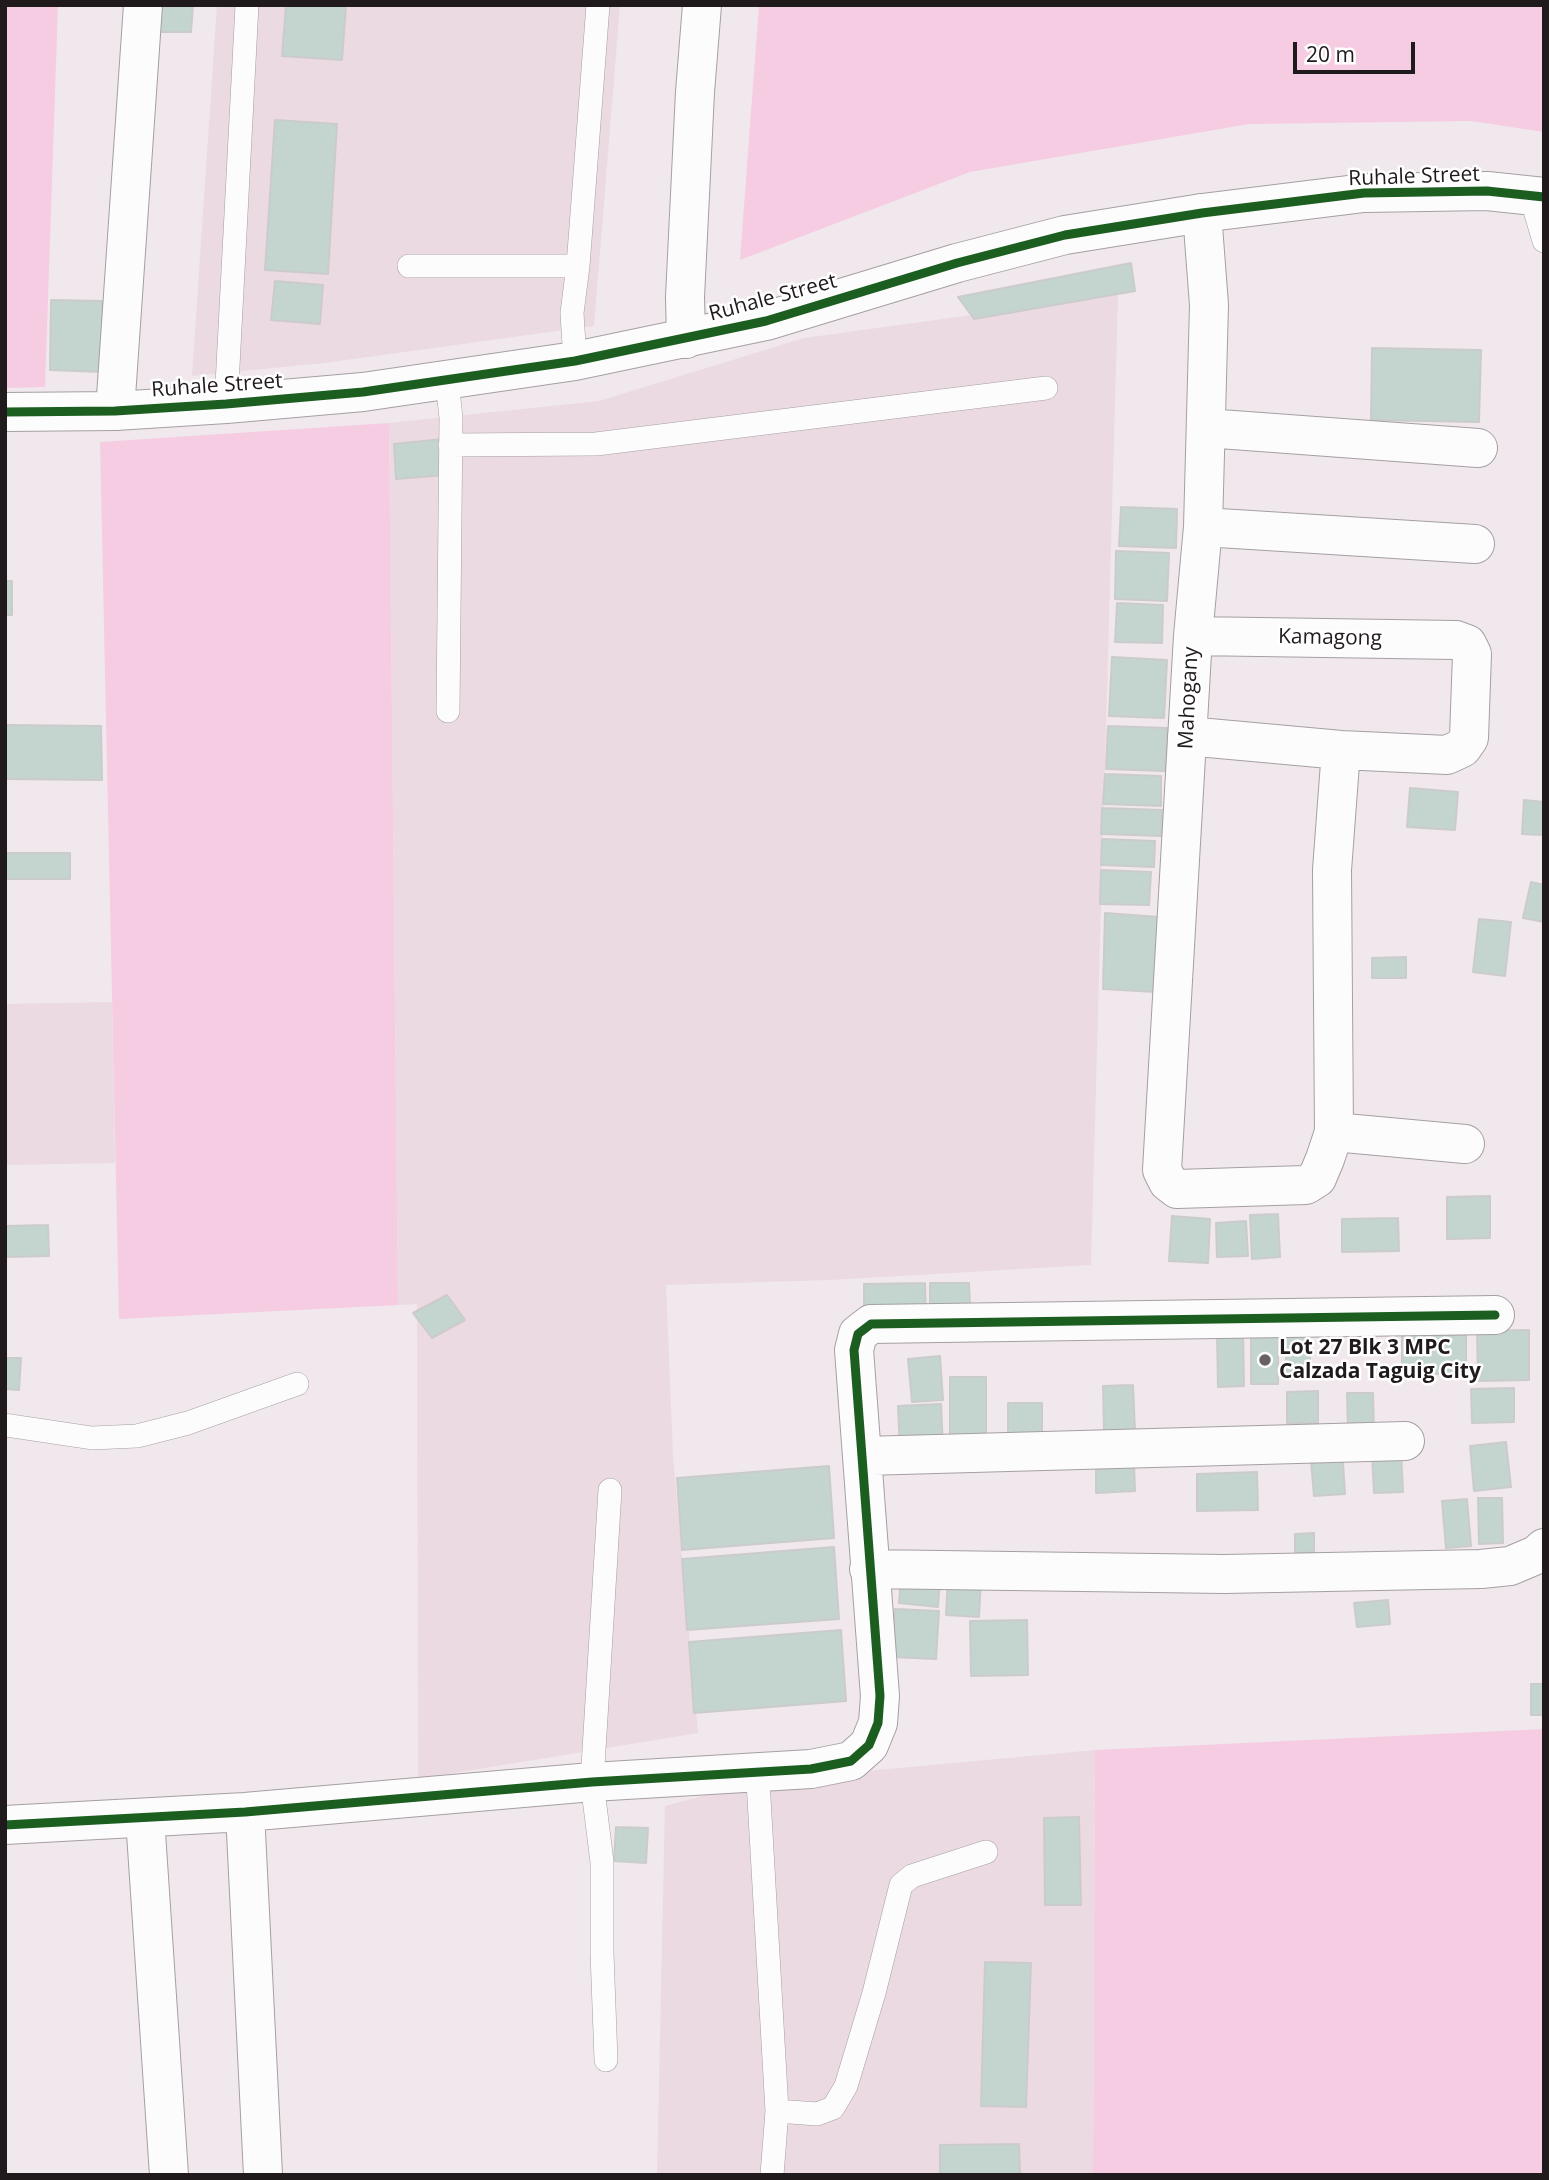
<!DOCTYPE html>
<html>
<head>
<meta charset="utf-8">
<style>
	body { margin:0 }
	#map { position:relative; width:1549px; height:2180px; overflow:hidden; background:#f0e8ec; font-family:"Open Sans",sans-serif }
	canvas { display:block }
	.frame { position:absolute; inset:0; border:7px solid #201a1d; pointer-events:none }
	.scale { position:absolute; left:1293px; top:42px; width:122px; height:32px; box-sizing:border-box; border:4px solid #201a1d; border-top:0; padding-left:9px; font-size:21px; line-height:24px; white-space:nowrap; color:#201a1d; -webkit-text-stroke:5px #fff; paint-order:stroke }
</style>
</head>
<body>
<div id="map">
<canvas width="1549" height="2180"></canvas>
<div class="frame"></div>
<div class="scale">20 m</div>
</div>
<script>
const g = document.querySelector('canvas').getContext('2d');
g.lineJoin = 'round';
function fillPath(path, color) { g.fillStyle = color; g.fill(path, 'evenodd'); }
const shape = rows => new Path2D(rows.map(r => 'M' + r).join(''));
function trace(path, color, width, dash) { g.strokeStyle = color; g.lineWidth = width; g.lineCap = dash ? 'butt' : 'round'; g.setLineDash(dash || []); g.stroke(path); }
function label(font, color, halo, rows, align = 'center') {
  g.font = font + ' "Open Sans",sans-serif'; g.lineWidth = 5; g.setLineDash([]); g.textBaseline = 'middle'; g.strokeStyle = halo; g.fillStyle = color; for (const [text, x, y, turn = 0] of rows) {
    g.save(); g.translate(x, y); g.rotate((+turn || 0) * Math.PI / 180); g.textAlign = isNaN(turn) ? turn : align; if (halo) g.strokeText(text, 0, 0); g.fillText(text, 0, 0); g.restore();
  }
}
fillPath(shape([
	[217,5,620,5,594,326,324,363,192,376],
	[1118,295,1091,1265,830,1280,666,1285,673,1456,698,1733,418,1779,417,1304,398,1305,389,423,599,401,804,338],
	[112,1002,115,1163,5,1165,5,1004],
	[1095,1750,1093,2175,657,2175,665,1806,758,1781]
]), '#ebdae2');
fillPath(shape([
	[5,5,58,5,45,387,5,388],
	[759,5,1544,5,1544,132,1471,121,1249,124,970,172,740,260],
	[389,423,398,1305,119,1319,100,442],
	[1544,1729,1544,2175,1093,2175,1095,1750]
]), '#f6cce2');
const building = shape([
	[158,5,193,5,191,32,157,32,158,5],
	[286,5,346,5,342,60,282,56,286,5],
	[275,120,337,124,328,274,265,270,275,120],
	[1131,263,1135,291,974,319,958,297,1131,263],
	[275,281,323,285,320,324,271,320,275,281],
	[51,300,102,301,102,372,50,370,51,300],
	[1372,348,1481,350,1479,422,1371,420,1372,348],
	[443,439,446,475,396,479,394,444,443,439],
	[1121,507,1177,509,1176,548,1119,546,1121,507],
	[1116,551,1169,553,1167,601,1115,599,1116,551],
	[5,581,12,581,12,615,5,615,5,581],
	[1117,603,1163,605,1162,643,1115,642,1117,603],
	[1112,657,1167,660,1164,718,1109,716,1112,657],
	[5,725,101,726,102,780,5,779,5,725],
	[1108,726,1167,728,1165,771,1106,769,1108,726],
	[1105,774,1161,776,1161,806,1103,804,1105,774],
	[1410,788,1458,792,1455,830,1407,827,1410,788],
	[1524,800,1544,802,1544,835,1522,834,1524,800],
	[1102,808,1162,810,1161,836,1101,834,1102,808],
	[1102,839,1155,841,1154,867,1101,865,1102,839],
	[5,853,70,853,70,879,5,879,5,853],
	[1101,870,1151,872,1149,905,1100,904,1101,870],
	[1531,882,1544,885,1544,922,1523,918,1531,882],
	[1105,913,1159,917,1156,992,1103,989,1105,913],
	[1479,919,1511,922,1505,976,1473,972,1479,919],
	[1406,957,1406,978,1372,978,1372,958,1406,957],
	[1490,1196,1490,1238,1447,1239,1447,1197,1490,1196],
	[1278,1214,1280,1257,1252,1259,1250,1215,1278,1214],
	[1172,1216,1210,1219,1208,1263,1169,1261,1172,1216],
	[1398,1218,1399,1251,1342,1252,1342,1219,1398,1218],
	[1246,1221,1248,1256,1217,1257,1216,1223,1246,1221],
	[48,1225,49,1256,5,1257,5,1226,48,1225],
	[925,1283,926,1321,864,1323,864,1284,925,1283],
	[930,1283,969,1283,971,1325,930,1325,930,1283],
	[447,1295,465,1320,432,1338,413,1313,447,1295],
	[1529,1330,1529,1380,1478,1381,1477,1331,1529,1330],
	[1243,1331,1244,1386,1218,1387,1217,1332,1243,1331],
	[1310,1334,1310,1379,1286,1379,1286,1335,1310,1334],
	[1251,1335,1278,1335,1278,1384,1251,1384,1251,1335],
	[1466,1335,1466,1374,1402,1374,1402,1336,1466,1335],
	[940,1356,943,1400,912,1402,908,1359,940,1356],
	[5,1358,21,1358,19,1390,5,1389,5,1358],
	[950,1377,986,1377,986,1443,950,1443,950,1377],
	[1133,1385,1135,1432,1104,1433,1103,1386,1133,1385],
	[1514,1388,1514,1422,1472,1423,1471,1389,1514,1388],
	[1318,1391,1318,1423,1287,1423,1287,1392,1318,1391],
	[1347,1393,1373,1393,1374,1432,1348,1432,1347,1393],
	[1008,1403,1042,1403,1042,1440,1008,1440,1008,1403],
	[941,1404,943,1449,900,1450,898,1406,941,1404],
	[1506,1442,1511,1487,1474,1491,1470,1446,1506,1442],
	[1342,1447,1345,1494,1314,1496,1310,1449,1342,1447],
	[1401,1451,1403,1492,1374,1493,1372,1454,1401,1451],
	[1134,1464,1135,1491,1096,1493,1096,1466,1134,1464],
	[829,1466,834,1538,682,1550,677,1478,829,1466],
	[1257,1472,1258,1510,1197,1511,1197,1474,1257,1472],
	[1478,1498,1502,1498,1503,1543,1479,1544,1478,1498],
	[1467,1499,1471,1546,1446,1548,1442,1501,1467,1499],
	[1314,1533,1314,1552,1295,1553,1295,1534,1314,1533],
	[834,1547,839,1619,687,1630,682,1559,834,1547],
	[901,1576,940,1578,938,1607,899,1603,901,1576],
	[948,1576,981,1578,979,1617,946,1615,948,1576],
	[1388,1600,1390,1624,1357,1627,1354,1603,1388,1600],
	[895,1609,939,1611,936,1659,892,1657,895,1609],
	[1027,1620,1028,1675,971,1676,970,1621,1027,1620],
	[841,1630,846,1701,694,1713,689,1642,841,1630],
	[1531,1684,1544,1684,1544,1715,1531,1715,1531,1684],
	[1079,1817,1081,1905,1045,1905,1044,1818,1079,1817],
	[616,1827,648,1828,646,1863,614,1861,616,1827],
	[985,1962,1031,1963,1026,2107,981,2106,985,1962],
	[1019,2144,1020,2175,940,2175,940,2145,1019,2144]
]);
fillPath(building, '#c3d5ce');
trace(building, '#cccbcc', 2);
const lane = shape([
	[1531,197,1544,241],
	[409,266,578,266],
	[575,361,572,313,578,266,598,5],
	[447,381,451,418,448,711],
	[226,404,247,5],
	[450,445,596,444,1046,388],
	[5,1425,92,1438,137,1436,188,1423,297,1384],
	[763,1770,758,1781,777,2111,772,2175],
	[606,2060,602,1953,602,1862,592,1782,610,1490],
	[777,2111,817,2114,833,2108,846,2086,874,1993,901,1885,912,1876,986,1852]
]);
const street = shape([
	[1202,213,1209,305,1203,527,1193,636,1162,1170,1168,1182,1177,1189,1306,1185,1317,1178,1325,1159,1334,1132,1332,870,1341,750],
	[686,339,685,297,695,92,702,5],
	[115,411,143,5],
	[1206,428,1478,448],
	[1203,527,1475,544],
	[1187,736,1341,750,1447,755,1462,748,1469,738,1472,654,1467,644,1456,640,1193,636],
	[1334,1132,1465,1144],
	[864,1456,1405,1441],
	[869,1569,1224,1574,1481,1569,1510,1566,1536,1555,1544,1548],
	[245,1812,263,2175],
	[145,1818,169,2175],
	[5,1825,245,1812,592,1782,811,1769,851,1761,869,1745,878,1723,880,1696,854,1350,858,1334,871,1324,1495,1315]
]);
const secondary = shape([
	[5,412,115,411,226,404,363,392,575,361,766,321,957,263,1065,235,1202,213,1364,193,1487,191,1544,197]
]);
trace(lane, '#a59fa2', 24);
trace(street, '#a59fa2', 40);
trace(secondary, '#a59fa2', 40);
trace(lane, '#fdfcfc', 23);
trace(street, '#fdfcfc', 38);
trace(secondary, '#fdfcfc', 38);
trace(shape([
	[5,412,115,411,226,404,363,392,575,361,766,321,957,263,1065,235,1202,213,1364,193,1487,191,1544,197],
	[5,1825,245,1812,592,1782,811,1769,851,1761,869,1745,878,1723,880,1696,854,1350,858,1334,871,1324,1495,1315]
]), '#1b5e20', 9);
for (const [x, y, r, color] of [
	[1265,1360,7,"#696265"]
]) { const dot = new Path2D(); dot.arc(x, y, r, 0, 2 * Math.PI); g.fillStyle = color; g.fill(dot); trace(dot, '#fff', 2.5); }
label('21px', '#201a1d', '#fff', [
	["Ruhale Street",1414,177,-2],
	["Ruhale Street",773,298,-15],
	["Ruhale Street",217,386,-4],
	["Kamagong",1330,638,1],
	["Mahogany",1189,698,-87]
]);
label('bold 21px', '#201a1d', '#fff', [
	["Lot 27 Blk 3 MPC",1279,1348],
	["Calzada Taguig City",1279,1372]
], 'left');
</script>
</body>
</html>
